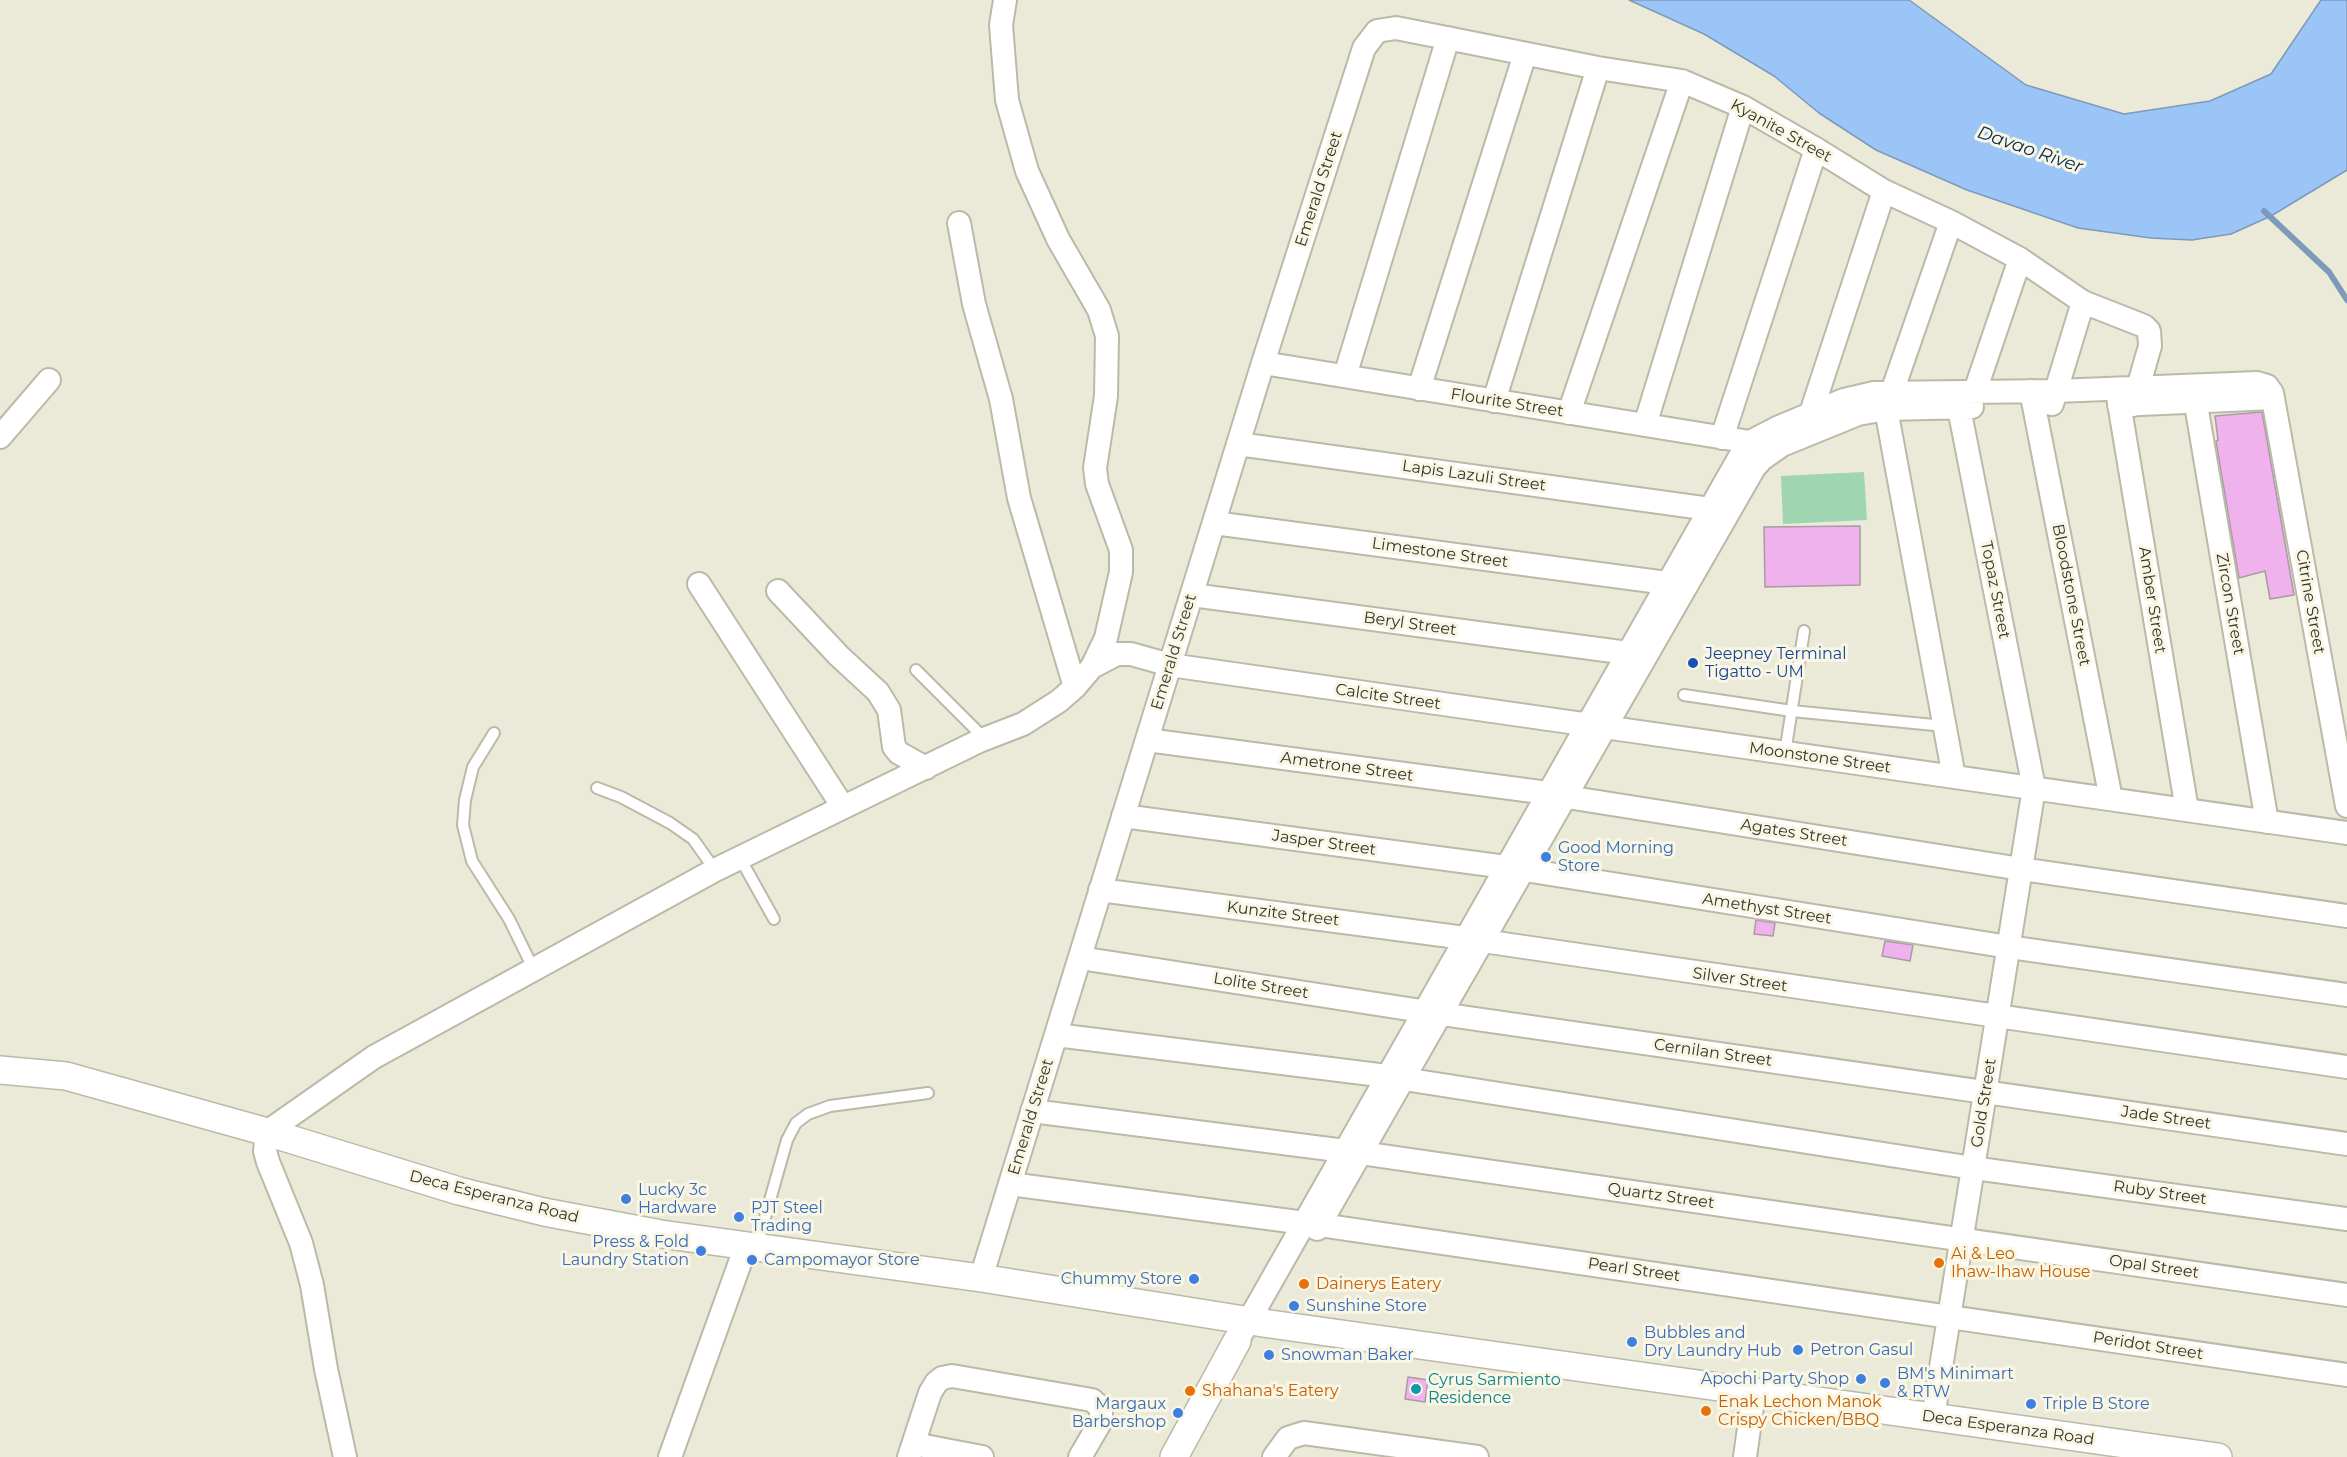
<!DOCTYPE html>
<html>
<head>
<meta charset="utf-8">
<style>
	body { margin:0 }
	canvas { display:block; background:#ebe9d7 }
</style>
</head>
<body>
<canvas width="2347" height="1457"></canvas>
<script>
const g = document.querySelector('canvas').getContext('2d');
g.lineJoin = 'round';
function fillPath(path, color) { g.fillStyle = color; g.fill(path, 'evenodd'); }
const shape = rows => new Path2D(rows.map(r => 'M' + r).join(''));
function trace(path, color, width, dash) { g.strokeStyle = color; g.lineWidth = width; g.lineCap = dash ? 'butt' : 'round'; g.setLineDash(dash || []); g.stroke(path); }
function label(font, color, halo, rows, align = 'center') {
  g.font = font + ' Montserrat,sans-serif'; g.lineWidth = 6; g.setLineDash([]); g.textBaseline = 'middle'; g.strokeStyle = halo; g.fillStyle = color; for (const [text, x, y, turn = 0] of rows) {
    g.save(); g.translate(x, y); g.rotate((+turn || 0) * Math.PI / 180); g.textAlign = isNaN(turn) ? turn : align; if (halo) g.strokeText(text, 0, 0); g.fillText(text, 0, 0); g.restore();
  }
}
fillPath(shape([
	[1864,472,1867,520,1783,524,1781,476]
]), '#a0d5b1');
const water = shape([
	[1629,0,1909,0,2026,85,2124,114,2210,101,2271,74,2321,0,2347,0,2347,170,2271,216,2231,234,2192,240,2151,238,2078,228,1967,190,1876,150,1819,113,1774,76,1704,34,1629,0]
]);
fillPath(water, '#9cc5f7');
trace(water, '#7d9aba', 1.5);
trace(shape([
	[2264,211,2329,272,2347,300]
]), '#7d9aba', 6);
const building = shape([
	[2262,412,2294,595,2270,599,2265,571,2239,578,2216,441,2218,440,2215,416,2262,412],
	[1860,526,1860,585,1765,587,1764,527,1860,526],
	[1756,920,1775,923,1773,936,1754,934,1756,920],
	[1885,941,1913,945,1910,961,1882,956,1885,941],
	[1408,1377,1428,1380,1425,1402,1405,1399,1408,1377]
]);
fillPath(building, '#f0b2ec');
trace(building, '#a89aa7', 1.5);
const service = shape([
	[916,670,985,739],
	[1684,695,1792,711,1944,726],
	[494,733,473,767,465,800,463,825,472,861,509,919,534,970],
	[1785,753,1804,631],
	[597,788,621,797,670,823,693,839,715,870],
	[740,858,774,919],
	[757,1246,787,1140,796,1123,808,1114,830,1106,928,1093]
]);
const minor = shape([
	[959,223,974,304,1001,399,1019,498,1075,687],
	[1263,363,1750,442],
	[1345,376,1448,38],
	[2193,387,2267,822],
	[1419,389,1525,54],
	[2031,391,2111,799],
	[2117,391,2187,810],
	[1892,392,1951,222],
	[1494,401,1598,68],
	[1971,403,2020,259],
	[2052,404,2083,302],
	[2119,405,2273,398],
	[1886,409,1954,777],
	[1569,413,1682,81],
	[1811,413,1884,191],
	[1645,425,1743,107],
	[0,437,49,380],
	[1722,438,1816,149],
	[1238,444,1710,509],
	[1214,523,1667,583],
	[699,584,843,807],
	[778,591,839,656,878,692,889,710,894,747,899,753,926,768],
	[1192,595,1628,653],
	[1092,667,1117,654,1131,654,1170,665,2347,833],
	[1147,740,1548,793],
	[1567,797,2021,869,2347,916],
	[1123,816,1506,867,2009,947,2347,995],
	[1100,890,1465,938],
	[1483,941,2347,1067],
	[1080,958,1441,1014,2347,1144],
	[1056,1035,1387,1076],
	[1404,1079,1973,1168,2347,1219],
	[1032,1111,1361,1153,2347,1295],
	[1010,1184,1320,1225,2347,1375],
	[1317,1229,1754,468,1762,459,1782,445,1858,414,1886,409,1972,407],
	[981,1278,1263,363,1364,48,1377,31,1396,28,1598,68,1682,81,1743,107,1816,149,1884,191,1951,222,2020,259,2083,302,2144,326,2149,331,2150,346,2133,405],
	[1240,1336,1742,453,1750,442,1777,428,1844,400,1874,393,2056,391,2257,383,2267,386,2272,393,2347,806],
	[1933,1417,2034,788,1956,393],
	[914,1444,982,1457],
	[345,1457,326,1369,312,1285,301,1243,268,1162,265,1151,267,1132,374,1057,715,870,979,741,1023,724,1059,701,1075,687,1092,667,1106,638,1121,572,1121,550,1097,484,1095,468,1106,396,1107,336,1099,310,1058,239,1027,171,1007,100,1001,25,1005,0],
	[670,1457,746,1246],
	[909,1457,930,1393,936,1383,942,1378,952,1376,1092,1400,1101,1408,1101,1421,1080,1457],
	[1274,1457,1288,1438,1304,1433,1477,1457],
	[1745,1457,1754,1392]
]);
const tertiary = shape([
	[0,1070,66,1076,267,1132,459,1191,544,1212,661,1234,981,1278,1263,1323,2218,1457],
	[1174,1457,1237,1341]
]);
trace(service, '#bcb9a8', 14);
trace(minor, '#bcb9a8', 26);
trace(tertiary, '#bcb9a8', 30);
trace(service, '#fff', 10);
trace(minor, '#fff', 22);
trace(tertiary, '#fff', 27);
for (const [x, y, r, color] of [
	[1693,663,6,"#1a4fb4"],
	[1546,857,6,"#3f7fe0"],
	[626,1199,6,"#3f7fe0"],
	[739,1217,6,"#3f7fe0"],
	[701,1251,6,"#3f7fe0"],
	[752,1260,6,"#3f7fe0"],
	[1939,1263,6,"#e8710a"],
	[1194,1279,6,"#3f7fe0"],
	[1304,1284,6,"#e8710a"],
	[1294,1306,6,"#3f7fe0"],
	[1632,1342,6,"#3f7fe0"],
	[1798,1350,6,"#3f7fe0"],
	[1269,1355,6,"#3f7fe0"],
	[1861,1379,6,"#3f7fe0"],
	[1885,1383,6,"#3f7fe0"],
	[1416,1389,6,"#0f9aa8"],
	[1190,1391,6,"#e8710a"],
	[2031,1404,6,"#3f7fe0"],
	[1706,1411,6,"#e8710a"],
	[1178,1413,6,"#3f7fe0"]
]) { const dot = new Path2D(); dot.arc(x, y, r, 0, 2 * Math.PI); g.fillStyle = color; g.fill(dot); trace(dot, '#f9f6e4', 2); }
label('16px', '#35342d', '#f9f6e4', [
	["Kyanite Street",1781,131,29],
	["Emerald Street",1319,189,-72],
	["Flourite Street",1507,403,9],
	["Lapis Lazuli Street",1474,476,8],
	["Limestone Street",1440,553,8],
	["Topaz Street",1995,590,79],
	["Bloodstone Street",2071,595,79],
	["Amber Street",2152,600,81],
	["Citrine Street",2310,602,80],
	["Zircon Street",2230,604,80],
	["Beryl Street",1410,624,8],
	["Emerald Street",1174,652,-73],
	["Calcite Street",1388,697,8],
	["Moonstone Street",1820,758,8],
	["Ametrone Street",1347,767,8],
	["Agates Street",1794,833,9],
	["Jasper Street",1324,843,8],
	["Amethyst Street",1767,909,9],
	["Kunzite Street",1283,914,7],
	["Silver Street",1740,980,8],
	["Lolite Street",1261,986,9],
	["Cernilan Street",1713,1053,8],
	["Gold Street",1984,1103,-81],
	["Emerald Street",1031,1117,-73],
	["Jade Street",2166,1118,8],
	["Ruby Street",2160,1193,8],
	["Quartz Street",1661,1196,8],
	["Deca Esperanza Road",494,1197,14],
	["Opal Street",2154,1267,8],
	["Pearl Street",1634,1270,8],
	["Peridot Street",2148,1346,9],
	["Deca Esperanza Road",2008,1428,8]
]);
label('16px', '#164399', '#f9f6e4', [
	["Jeepney Terminal",1705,654],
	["Tigatto - UM",1705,672]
], 'left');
label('16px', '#366cbe', '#f9f6e4', [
	["Good Morning",1558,848],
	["Store",1558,866],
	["Lucky 3c",638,1190],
	["Hardware",638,1208],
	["PJT Steel",751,1208],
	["Trading",751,1226],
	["Press & Fold",689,1242,"right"],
	["Laundry Station",689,1260,"right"],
	["Campomayor Store",764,1260],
	["Chummy Store",1182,1279,"right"],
	["Sunshine Store",1306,1306],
	["Bubbles and",1644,1333],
	["Dry Laundry Hub",1644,1351],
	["Petron Gasul",1810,1350],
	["Snowman Baker",1281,1355],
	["BM's Minimart",1897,1374],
	["& RTW",1897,1392],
	["Apochi Party Shop",1849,1379,"right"],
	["Margaux",1166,1404,"right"],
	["Barbershop",1166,1422,"right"],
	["Triple B Store",2043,1404]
], 'left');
label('16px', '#c56008', '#f9f6e4', [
	["Ai & Leo",1951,1254],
	["Ihaw-Ihaw House",1951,1272],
	["Dainerys Eatery",1316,1284],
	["Shahana's Eatery",1202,1391],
	["Enak Lechon Manok",1718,1402],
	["Crispy Chicken/BBQ",1718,1420]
], 'left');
label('16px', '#0d838f', '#f9f6e4', [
	["Cyrus Sarmiento",1428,1380],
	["Residence",1428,1398]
], 'left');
label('italic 18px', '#062a50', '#f9f6e4', [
	["Davao River",2030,150,19]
]);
</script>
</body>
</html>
